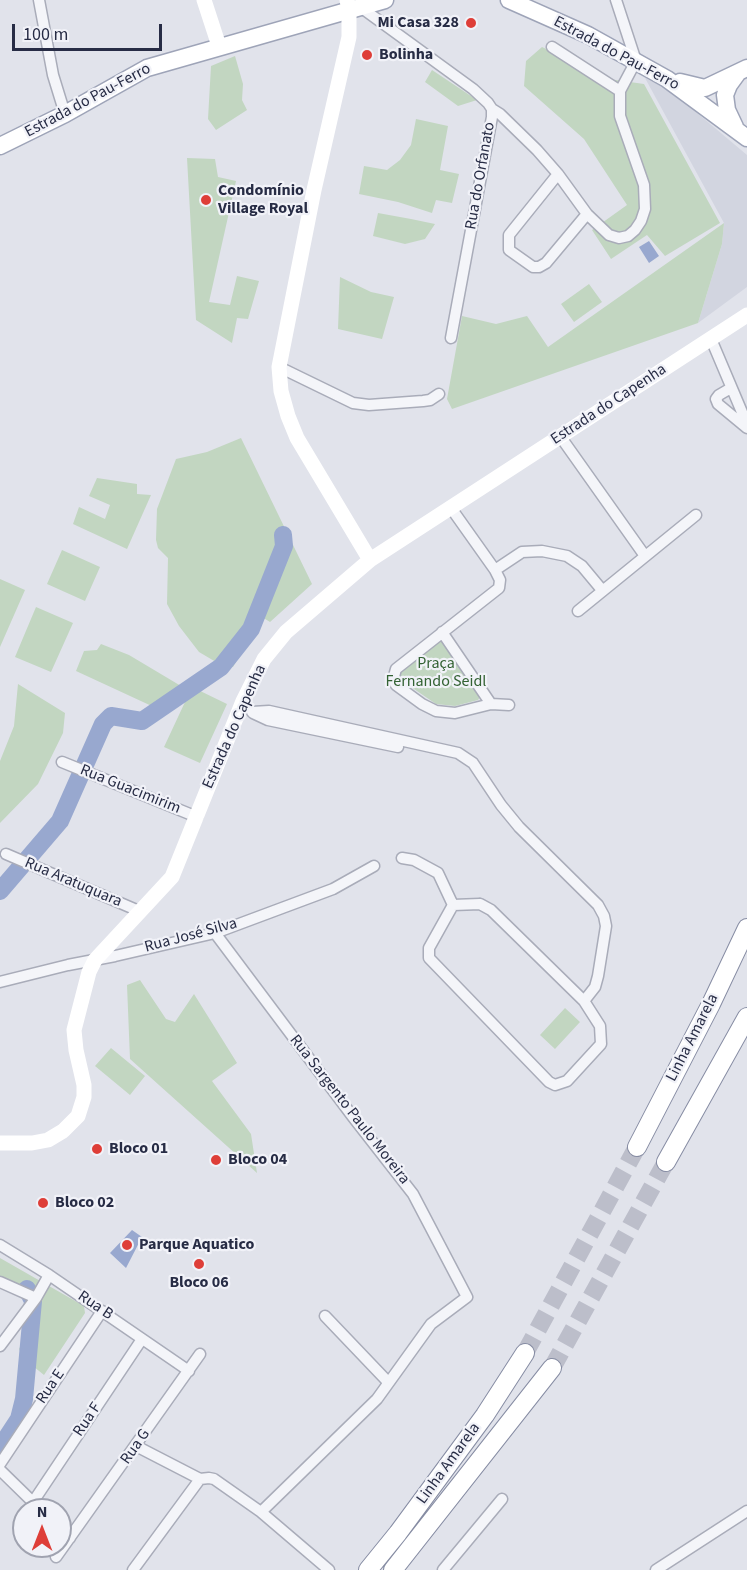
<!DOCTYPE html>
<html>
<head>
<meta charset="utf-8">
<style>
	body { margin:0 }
	#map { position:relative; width:747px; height:1570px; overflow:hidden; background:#e1e3eb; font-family:"Source Sans 3",sans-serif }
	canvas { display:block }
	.north { position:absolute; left:12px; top:1498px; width:60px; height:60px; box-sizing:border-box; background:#f1f2f8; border:2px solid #a0a3b0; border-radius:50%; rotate:0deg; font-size:16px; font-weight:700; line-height:24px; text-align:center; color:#272c45 }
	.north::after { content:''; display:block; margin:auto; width:21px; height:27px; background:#de3e38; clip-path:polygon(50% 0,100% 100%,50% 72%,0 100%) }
	.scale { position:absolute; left:12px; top:24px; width:150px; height:27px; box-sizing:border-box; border:3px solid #272c45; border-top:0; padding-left:8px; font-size:18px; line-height:21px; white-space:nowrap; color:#272c45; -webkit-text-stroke:4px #f1f2f8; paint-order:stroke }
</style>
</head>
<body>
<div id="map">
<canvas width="747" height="1570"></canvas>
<div class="north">N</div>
<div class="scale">100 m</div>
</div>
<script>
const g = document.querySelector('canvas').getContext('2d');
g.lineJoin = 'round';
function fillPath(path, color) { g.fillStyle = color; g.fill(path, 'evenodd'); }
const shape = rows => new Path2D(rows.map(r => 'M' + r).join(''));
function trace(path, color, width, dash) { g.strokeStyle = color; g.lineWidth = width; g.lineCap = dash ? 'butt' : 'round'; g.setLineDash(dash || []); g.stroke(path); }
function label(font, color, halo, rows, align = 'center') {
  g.font = font + ' "Source Sans 3",sans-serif'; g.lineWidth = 4.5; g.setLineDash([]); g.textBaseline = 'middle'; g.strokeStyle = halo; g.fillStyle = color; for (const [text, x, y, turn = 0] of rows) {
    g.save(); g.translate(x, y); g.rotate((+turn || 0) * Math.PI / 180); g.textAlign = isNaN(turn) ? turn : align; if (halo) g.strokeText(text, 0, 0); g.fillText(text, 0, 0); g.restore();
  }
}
fillPath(shape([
	[645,78,671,91,747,155,747,287,698,323,722,244,724,223]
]), '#d2d5e0');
fillPath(shape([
	[542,47,609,79,644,84,720,223,665,256,647,235,611,259,592,230,627,205,584,139,524,86,526,61],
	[235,56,243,84,242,100,247,110,216,130,208,119,211,66],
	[432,70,477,100,458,106,425,82],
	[416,119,448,126,440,170,459,174,452,203,436,200,432,213,398,202,359,194,364,166,387,170,400,160,411,145],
	[187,158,215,159,218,177,236,181,209,302,230,305,237,276,259,281,248,319,237,318,232,343,196,320],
	[378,213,411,219,435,224,425,239,405,244,373,236],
	[724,223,722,244,698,323,452,409,447,399,462,316,496,324,527,316,548,347],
	[340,277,371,292,394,297,382,339,338,329],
	[589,284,602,302,574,322,561,304],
	[241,438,312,584,270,622,262,617,233,667,221,665,199,652,179,626,167,604,168,558,158,548,156,540,157,509,176,459,207,452],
	[97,478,137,484,137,494,151,495,127,549,73,524,79,507,105,519,110,505,89,496],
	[62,550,100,567,85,601,47,584],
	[0,579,25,590,0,647],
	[36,607,73,623,51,672,15,657],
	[441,640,444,642,480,697,478,700,455,706,436,704,398,678,399,669],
	[101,644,129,655,181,686,156,708,76,671,84,651,97,650],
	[18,684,65,713,63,733,38,784,0,823,0,761,14,726],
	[192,687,227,704,200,763,164,747],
	[140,980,166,1019,175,1022,194,994,237,1063,212,1081,251,1134,257,1173,130,1059,127,985],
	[565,1008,580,1022,555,1049,540,1035],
	[111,1048,145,1076,130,1095,95,1066],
	[0,1258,84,1306,85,1313,44,1375,23,1358,19,1349,30,1327,31,1294,0,1277]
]), '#c2d6c1');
fillPath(shape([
	[649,241,659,256,649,263,639,247],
	[132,1230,142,1237,126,1268,110,1253]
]), '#98a8cf');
trace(shape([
	[0,891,60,821,103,724,111,716,142,721,221,667,251,629,284,546,283,535],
	[0,1448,19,1419,24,1399,33,1301,27,1289]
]), '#98a8cf', 18);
trace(shape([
	[525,1353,637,1147],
	[552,1368,666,1162]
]), '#bcbeca', 18, [18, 9]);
const street = shape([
	[39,0,53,75,65,114],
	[616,0,636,61,620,91],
	[359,6,473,89,488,103,492,109,492,117,451,338],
	[492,109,500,114,537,150,558,174,587,214,609,235,619,238,628,236,635,230,641,221,645,209,644,185,620,116,620,91,552,47],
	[558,174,509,235,509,250,533,267,539,267,546,263,587,214],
	[711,339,747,424],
	[279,367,353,403,369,405,423,401,430,400,439,394],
	[731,388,719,395,716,399,718,404,747,428],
	[560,436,645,556],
	[451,508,495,570,500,580,499,588,396,669,393,680,396,685,422,704,436,711,455,713,491,704,509,705],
	[495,570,522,552,542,551,567,556,582,566,602,590],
	[578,611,696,515],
	[442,632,491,704],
	[252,712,269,711,458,753,473,763,501,805,519,827,598,905,604,916,606,926,598,976,595,987,584,1001],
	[253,713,268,720,398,747],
	[62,762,197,817],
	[6,854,139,911],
	[402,858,414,860,438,873,453,905],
	[480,904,491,910,584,1001,600,1026,601,1044,567,1081,555,1085,549,1082,429,958,429,948,453,905,480,904],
	[215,933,353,1117,413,1194,467,1297,431,1324,377,1399,261,1512],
	[0,982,68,965,115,956,215,933,333,889,374,866],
	[0,1245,49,1275,189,1371],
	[0,1282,36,1298],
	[325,1316,388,1382],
	[0,1346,36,1298,49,1275],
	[136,1446,200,1479,209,1478,214,1479,261,1512,329,1570],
	[0,1464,102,1311],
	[0,1470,41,1510],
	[33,1502,142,1339],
	[60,1529,70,1538],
	[56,1557,200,1354],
	[133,1570,200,1479],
	[443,1570,502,1499],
	[656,1570,747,1511]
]);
const primary = shape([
	[509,0,588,35,667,79,747,138],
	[680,82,705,88,747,68],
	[735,127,727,110,725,95,729,85,737,74],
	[0,146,65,114,147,68,385,0]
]);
const highway = shape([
	[637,1147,711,1004,747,928],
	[666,1162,747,1017],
	[368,1570,398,1533,485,1415,525,1353],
	[393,1570,552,1368]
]);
trace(street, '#a9acb9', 13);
trace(primary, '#9ea4b8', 19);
trace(highway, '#868ca3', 20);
trace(street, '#f4f5f9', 10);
trace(shape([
	[204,0,219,46],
	[347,0,349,9,349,37,314,190,279,367,281,391,288,416,297,438,370,560],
	[0,1143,32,1143,48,1140,63,1131,78,1116,84,1097,84,1085,76,1050,74,1030,89,972,95,960,172,877,243,701,264,659,286,632,370,560,747,315]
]), '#fff', 15);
trace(primary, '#fff', 16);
trace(highway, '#fff', 18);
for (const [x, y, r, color] of [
	[471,23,6,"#de3e38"],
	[367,55,6,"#de3e38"],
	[206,200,6,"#de3e38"],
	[97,1149,6,"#de3e38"],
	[216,1160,6,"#de3e38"],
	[43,1203,6,"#de3e38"],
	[127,1245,6,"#de3e38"],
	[199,1264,6,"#de3e38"]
]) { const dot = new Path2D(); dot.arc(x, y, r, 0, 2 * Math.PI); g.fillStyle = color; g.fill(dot); trace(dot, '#f1f2f8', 2); }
label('bold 16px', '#272c45', '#f1f2f8', [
	["Mi Casa 328",459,23,"right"],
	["Bolinha",379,55],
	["Condomínio",218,191],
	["Village Royal",218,209],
	["Bloco 01",109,1149],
	["Bloco 04",228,1160],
	["Bloco 02",55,1203],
	["Parque Aquatico",139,1245],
	["Bloco 06",199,1283,"center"]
], 'left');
label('16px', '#272c45', '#f1f2f8', [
	["Estrada do Pau-Ferro",616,54,28],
	["Estrada do Pau-Ferro",88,101,-28],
	["Rua do Orfanato",481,176,-80],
	["Estrada do Capenha",609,405,-33],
	["Estrada do Capenha",235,727,-66],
	["Rua Guacimirim",130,790,22],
	["Rua Aratuquara",73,883,23],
	["Rua José Silva",191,936,-15],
	["Linha Amarela",693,1038,-63],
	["Rua Sargento Paulo Moreira",349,1110,52],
	["Rua B",95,1306,34],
	["Rua E",51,1387,-56],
	["Rua F",88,1420,-56],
	["Rua G",136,1447,-55],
	["Linha Amarela",449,1464,-54]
]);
label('16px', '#336233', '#f1f2f8', [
	["Praça",436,664],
	["Fernando Seidl",436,682]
]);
</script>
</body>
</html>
